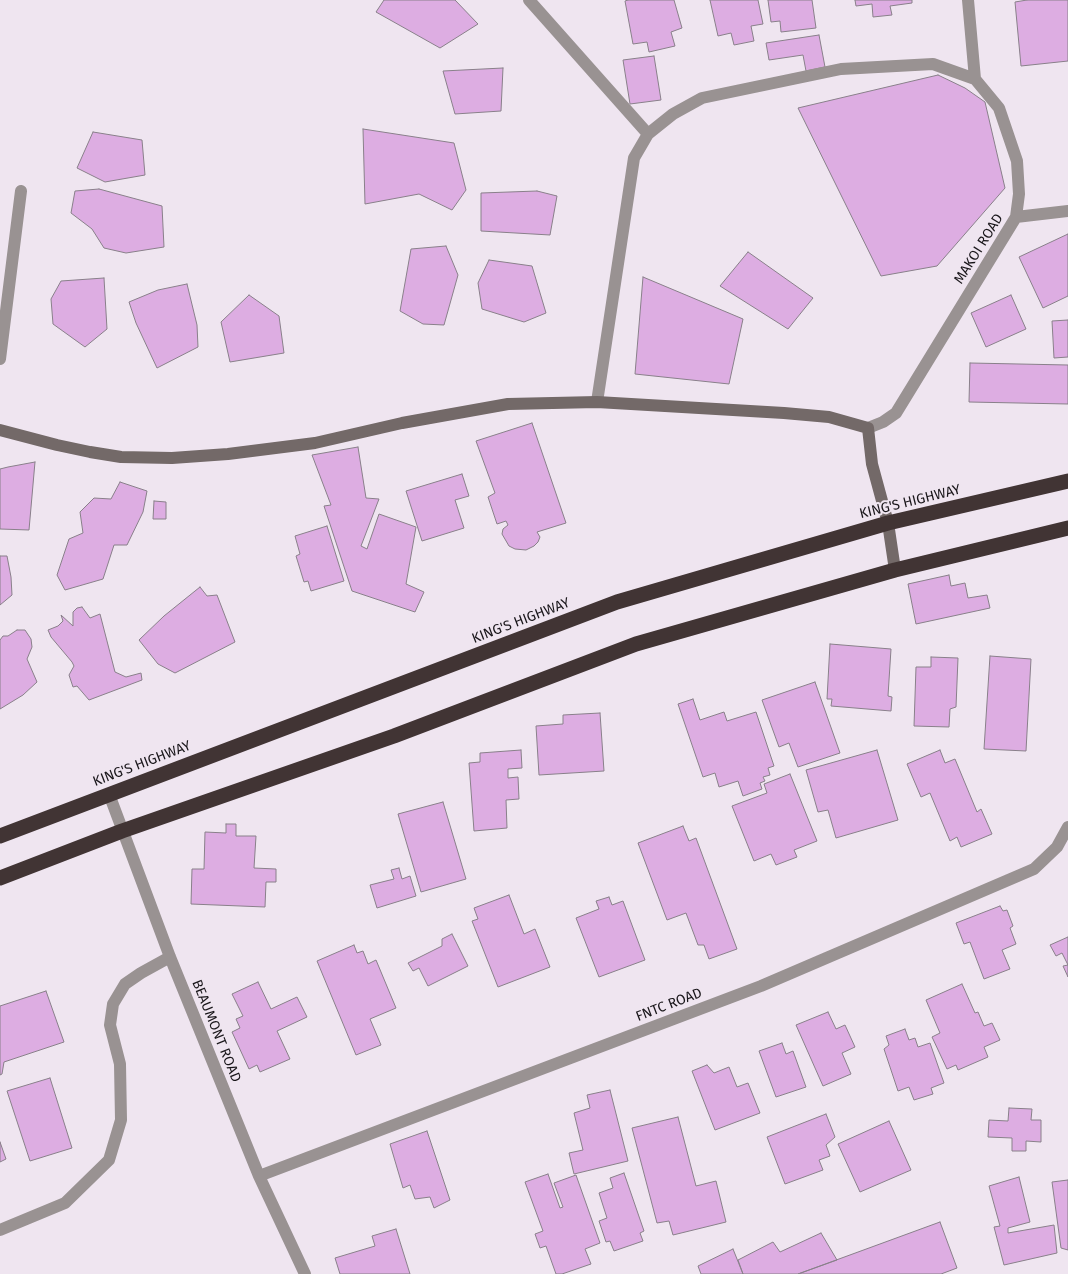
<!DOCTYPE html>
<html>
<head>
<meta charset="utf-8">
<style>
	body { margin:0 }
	canvas { display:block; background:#efe5f0 }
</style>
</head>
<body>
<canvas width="1068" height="1274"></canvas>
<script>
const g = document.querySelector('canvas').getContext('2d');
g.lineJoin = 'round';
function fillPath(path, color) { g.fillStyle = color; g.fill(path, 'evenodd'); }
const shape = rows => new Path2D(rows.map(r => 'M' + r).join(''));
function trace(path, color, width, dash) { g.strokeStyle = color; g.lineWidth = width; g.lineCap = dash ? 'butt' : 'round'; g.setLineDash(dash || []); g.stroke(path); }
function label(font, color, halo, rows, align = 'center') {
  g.font = font + ' "Fira Sans",sans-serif'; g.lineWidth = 4; g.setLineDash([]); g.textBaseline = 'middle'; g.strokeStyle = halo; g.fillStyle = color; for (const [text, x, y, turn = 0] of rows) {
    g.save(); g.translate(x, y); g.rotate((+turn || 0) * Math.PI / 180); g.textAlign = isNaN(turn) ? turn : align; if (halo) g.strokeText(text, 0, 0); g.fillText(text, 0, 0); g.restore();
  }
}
const building = shape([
	[384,0,455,0,478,24,440,48,376,12,384,0],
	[628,0,674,0,682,28,671,32,675,46,649,52,647,42,633,44,625,1,628,0],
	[710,0,758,0,763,24,751,26,754,41,734,45,731,33,718,36,710,0],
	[768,0,812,0,816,28,781,32,780,21,771,22,768,0],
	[855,0,912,0,912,3,890,6,892,15,873,17,872,4,856,6,855,0],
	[1027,0,1068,0,1068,61,1021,66,1015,2,1027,0],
	[819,35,825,67,806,71,803,55,769,60,766,43,819,35],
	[654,56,661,100,630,104,623,60,654,56],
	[503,68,501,111,455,114,443,71,503,68],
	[938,75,965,88,985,102,1005,188,937,266,881,276,798,108,938,75],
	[363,129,454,143,466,190,452,210,419,194,365,204,363,129],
	[93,132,142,140,145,175,105,182,77,168,93,132],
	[99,189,162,206,164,247,126,253,104,248,92,229,71,213,75,191,99,189],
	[537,191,557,196,550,235,481,231,481,193,537,191],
	[1068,234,1068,296,1043,308,1019,257,1068,234],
	[446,246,458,275,444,325,423,324,400,311,411,249,446,246],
	[748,252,813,298,788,329,720,286,748,252],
	[489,260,532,266,546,313,524,322,482,309,478,283,489,260],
	[643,277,743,319,729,384,635,374,643,277],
	[104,278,107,329,85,347,53,324,51,299,61,281,104,278],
	[187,284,197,325,198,347,157,368,136,323,129,302,158,290,187,284],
	[249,295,279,316,284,353,230,362,221,322,249,295],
	[1011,295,1026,329,986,347,971,313,1011,295],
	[1068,320,1068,357,1054,358,1052,321,1068,320],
	[970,363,1068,365,1068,404,969,402,970,363],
	[532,423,566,523,537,532,540,537,538,542,534,546,526,550,515,549,509,546,502,534,503,529,508,525,506,521,497,524,488,497,495,493,476,441,532,423],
	[358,447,366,498,379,499,361,546,367,549,379,514,416,527,406,584,424,592,415,612,352,591,324,506,331,505,312,455,358,447],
	[35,462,29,530,0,529,0,469,8,467,35,462],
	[462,474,469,496,455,500,464,528,422,541,406,491,462,474],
	[120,482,147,491,143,512,127,545,114,545,103,579,65,590,57,575,69,539,83,533,80,512,94,498,111,499,120,482],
	[154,501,166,502,166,519,153,519,154,501],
	[327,526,344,581,311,591,308,581,304,582,296,556,300,554,295,536,327,526],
	[0,556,7,556,11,577,12,595,0,605,0,556],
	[949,575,951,586,965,583,968,598,987,595,990,608,916,624,908,584,949,575],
	[200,587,207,596,217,595,235,642,175,673,158,664,139,640,164,616,200,587],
	[82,607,90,618,100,614,115,672,126,677,141,673,142,680,89,700,77,686,73,687,69,675,74,666,72,662,51,637,48,630,58,626,63,621,61,615,73,626,73,612,77,608,82,607],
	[17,630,25,630,31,639,32,647,27,659,37,682,23,695,0,709,0,640,3,636,8,636,17,630],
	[830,644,891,649,888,696,892,697,891,711,831,706,832,699,827,699,830,644],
	[990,656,1031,659,1026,751,984,749,990,656],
	[931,657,958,658,956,707,950,709,949,727,914,726,916,667,931,667,931,657],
	[815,682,840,753,798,767,789,743,779,747,762,700,815,682],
	[693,699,700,720,724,712,727,721,756,712,774,766,768,768,770,775,763,777,765,781,760,783,762,789,743,796,738,781,719,787,715,773,703,777,678,704,693,699],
	[600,713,604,771,539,775,536,726,563,724,563,715,600,713],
	[521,750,522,768,508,769,508,778,518,777,519,799,506,800,507,828,474,831,469,763,480,762,480,753,521,750],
	[877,750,898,820,836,838,828,810,818,812,806,770,877,750],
	[940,750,945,763,955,759,977,812,981,809,992,834,961,847,957,837,950,841,930,793,921,797,907,764,940,750],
	[790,774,817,841,794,850,797,857,776,865,771,854,754,861,732,806,767,793,764,784,790,774],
	[443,802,466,879,421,892,398,814,443,802],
	[226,824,236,824,236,836,256,836,254,868,276,869,276,882,266,882,265,907,191,904,192,869,204,869,205,832,226,833,226,824],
	[683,826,689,841,696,838,737,949,709,959,704,945,698,945,686,913,667,920,638,843,683,826],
	[399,868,402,879,410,876,416,896,377,908,370,885,394,879,391,870,399,868],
	[509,895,524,934,535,929,550,967,498,987,472,921,478,919,474,908,509,895],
	[609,897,612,905,623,901,645,960,599,977,576,918,599,909,596,901,609,897],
	[1000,906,1003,911,1007,910,1013,926,1010,928,1016,944,1002,950,1010,969,984,979,970,942,964,944,956,923,1000,906],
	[452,934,468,966,428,986,419,968,413,971,408,963,442,946,442,939,452,934],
	[1068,937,1068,977,1063,966,1068,965,1062,953,1056,956,1050,945,1068,937],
	[354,945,357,953,363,951,368,964,376,960,396,1008,370,1019,381,1045,356,1055,317,961,354,945],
	[258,982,271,1009,297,997,307,1017,277,1031,290,1059,260,1072,257,1065,249,1069,232,1032,240,1028,236,1019,243,1016,232,994,258,982],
	[962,984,975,1013,978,1012,984,1026,992,1023,1000,1040,984,1047,988,1057,958,1070,956,1065,947,1069,932,1037,940,1033,926,1000,962,984],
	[46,991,64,1042,4,1062,2,1074,0,1075,0,1006,46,991],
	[828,1012,836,1029,845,1025,855,1047,842,1053,851,1074,823,1086,796,1025,828,1012],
	[905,1029,909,1040,915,1038,918,1047,930,1043,944,1083,931,1088,933,1094,914,1100,909,1087,898,1091,884,1049,889,1045,886,1036,905,1029],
	[782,1043,786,1054,793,1051,806,1087,776,1097,759,1051,782,1043],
	[707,1065,714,1073,729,1067,737,1087,748,1083,760,1113,715,1130,692,1071,707,1065],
	[50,1078,72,1148,30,1161,7,1091,50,1078],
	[610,1090,628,1161,574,1174,569,1153,583,1150,574,1113,590,1108,587,1095,610,1090],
	[1009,1108,1032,1109,1031,1120,1041,1120,1041,1142,1026,1141,1026,1151,1012,1151,1012,1138,988,1137,989,1120,1008,1121,1009,1108],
	[826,1114,835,1137,826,1145,830,1156,819,1160,823,1170,785,1184,767,1137,826,1114],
	[678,1117,696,1186,716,1181,726,1222,673,1235,669,1221,657,1223,632,1128,678,1117],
	[889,1121,911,1170,860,1192,838,1144,889,1121],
	[427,1131,450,1200,434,1208,430,1197,415,1199,410,1185,403,1188,390,1144,427,1131],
	[0,1142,6,1159,0,1162,0,1142],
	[624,1173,644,1231,640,1233,643,1241,614,1251,610,1241,606,1242,599,1221,607,1218,599,1193,613,1188,610,1178,624,1173],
	[548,1174,560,1208,563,1207,554,1183,576,1175,600,1243,585,1249,591,1264,562,1274,556,1274,546,1246,540,1248,535,1234,543,1231,525,1182,548,1174],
	[1019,1177,1030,1222,1008,1228,1008,1233,1054,1225,1057,1253,1004,1265,994,1227,1000,1226,989,1186,1019,1177],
	[1068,1180,1068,1250,1061,1248,1052,1182,1068,1180],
	[940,1222,957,1268,941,1274,798,1274,940,1222],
	[396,1229,410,1274,340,1274,335,1258,375,1246,372,1236,396,1229],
	[821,1233,837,1260,798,1274,743,1274,738,1260,773,1242,780,1252,821,1233],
	[733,1249,743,1274,701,1274,698,1266,733,1249]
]);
fillPath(building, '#ddade2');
trace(building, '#89808a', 1);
trace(shape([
	[529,0,648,134,634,158,597,402],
	[648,134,673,114,702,98,841,69,933,64,975,79],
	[1016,217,1068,211],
	[0,359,21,191],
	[868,428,883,422,896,413,1016,217,1019,194,1017,161,999,108,975,79,968,0],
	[109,794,170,957,259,1176,305,1274],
	[259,1176,761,986,1034,869,1057,847,1068,827],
	[0,1230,65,1203,109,1160,121,1120,120,1064,110,1025,113,1004,125,984,141,973,170,957]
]), '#999292', 12);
trace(shape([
	[0,430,57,445,90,452,121,457,172,458,228,454,315,443,402,423,508,404,597,402,784,413,829,417,868,428,872,464,888,523,895,570]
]), '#736968', 12);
trace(shape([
	[0,836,617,602,888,523,1068,481],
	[0,878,122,831,394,736,636,644,895,570,1068,528]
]), '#413434', 15);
label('14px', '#181519', '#efe5f0', [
	["MAKOI ROAD",979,249,-58],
	["KING'S HIGHWAY",910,502,-14],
	["KING'S HIGHWAY",521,621,-21],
	["KING'S HIGHWAY",142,764,-21],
	["FNTC ROAD",669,1005,-21],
	["BEAUMONT ROAD",216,1031,68]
]);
</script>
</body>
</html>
